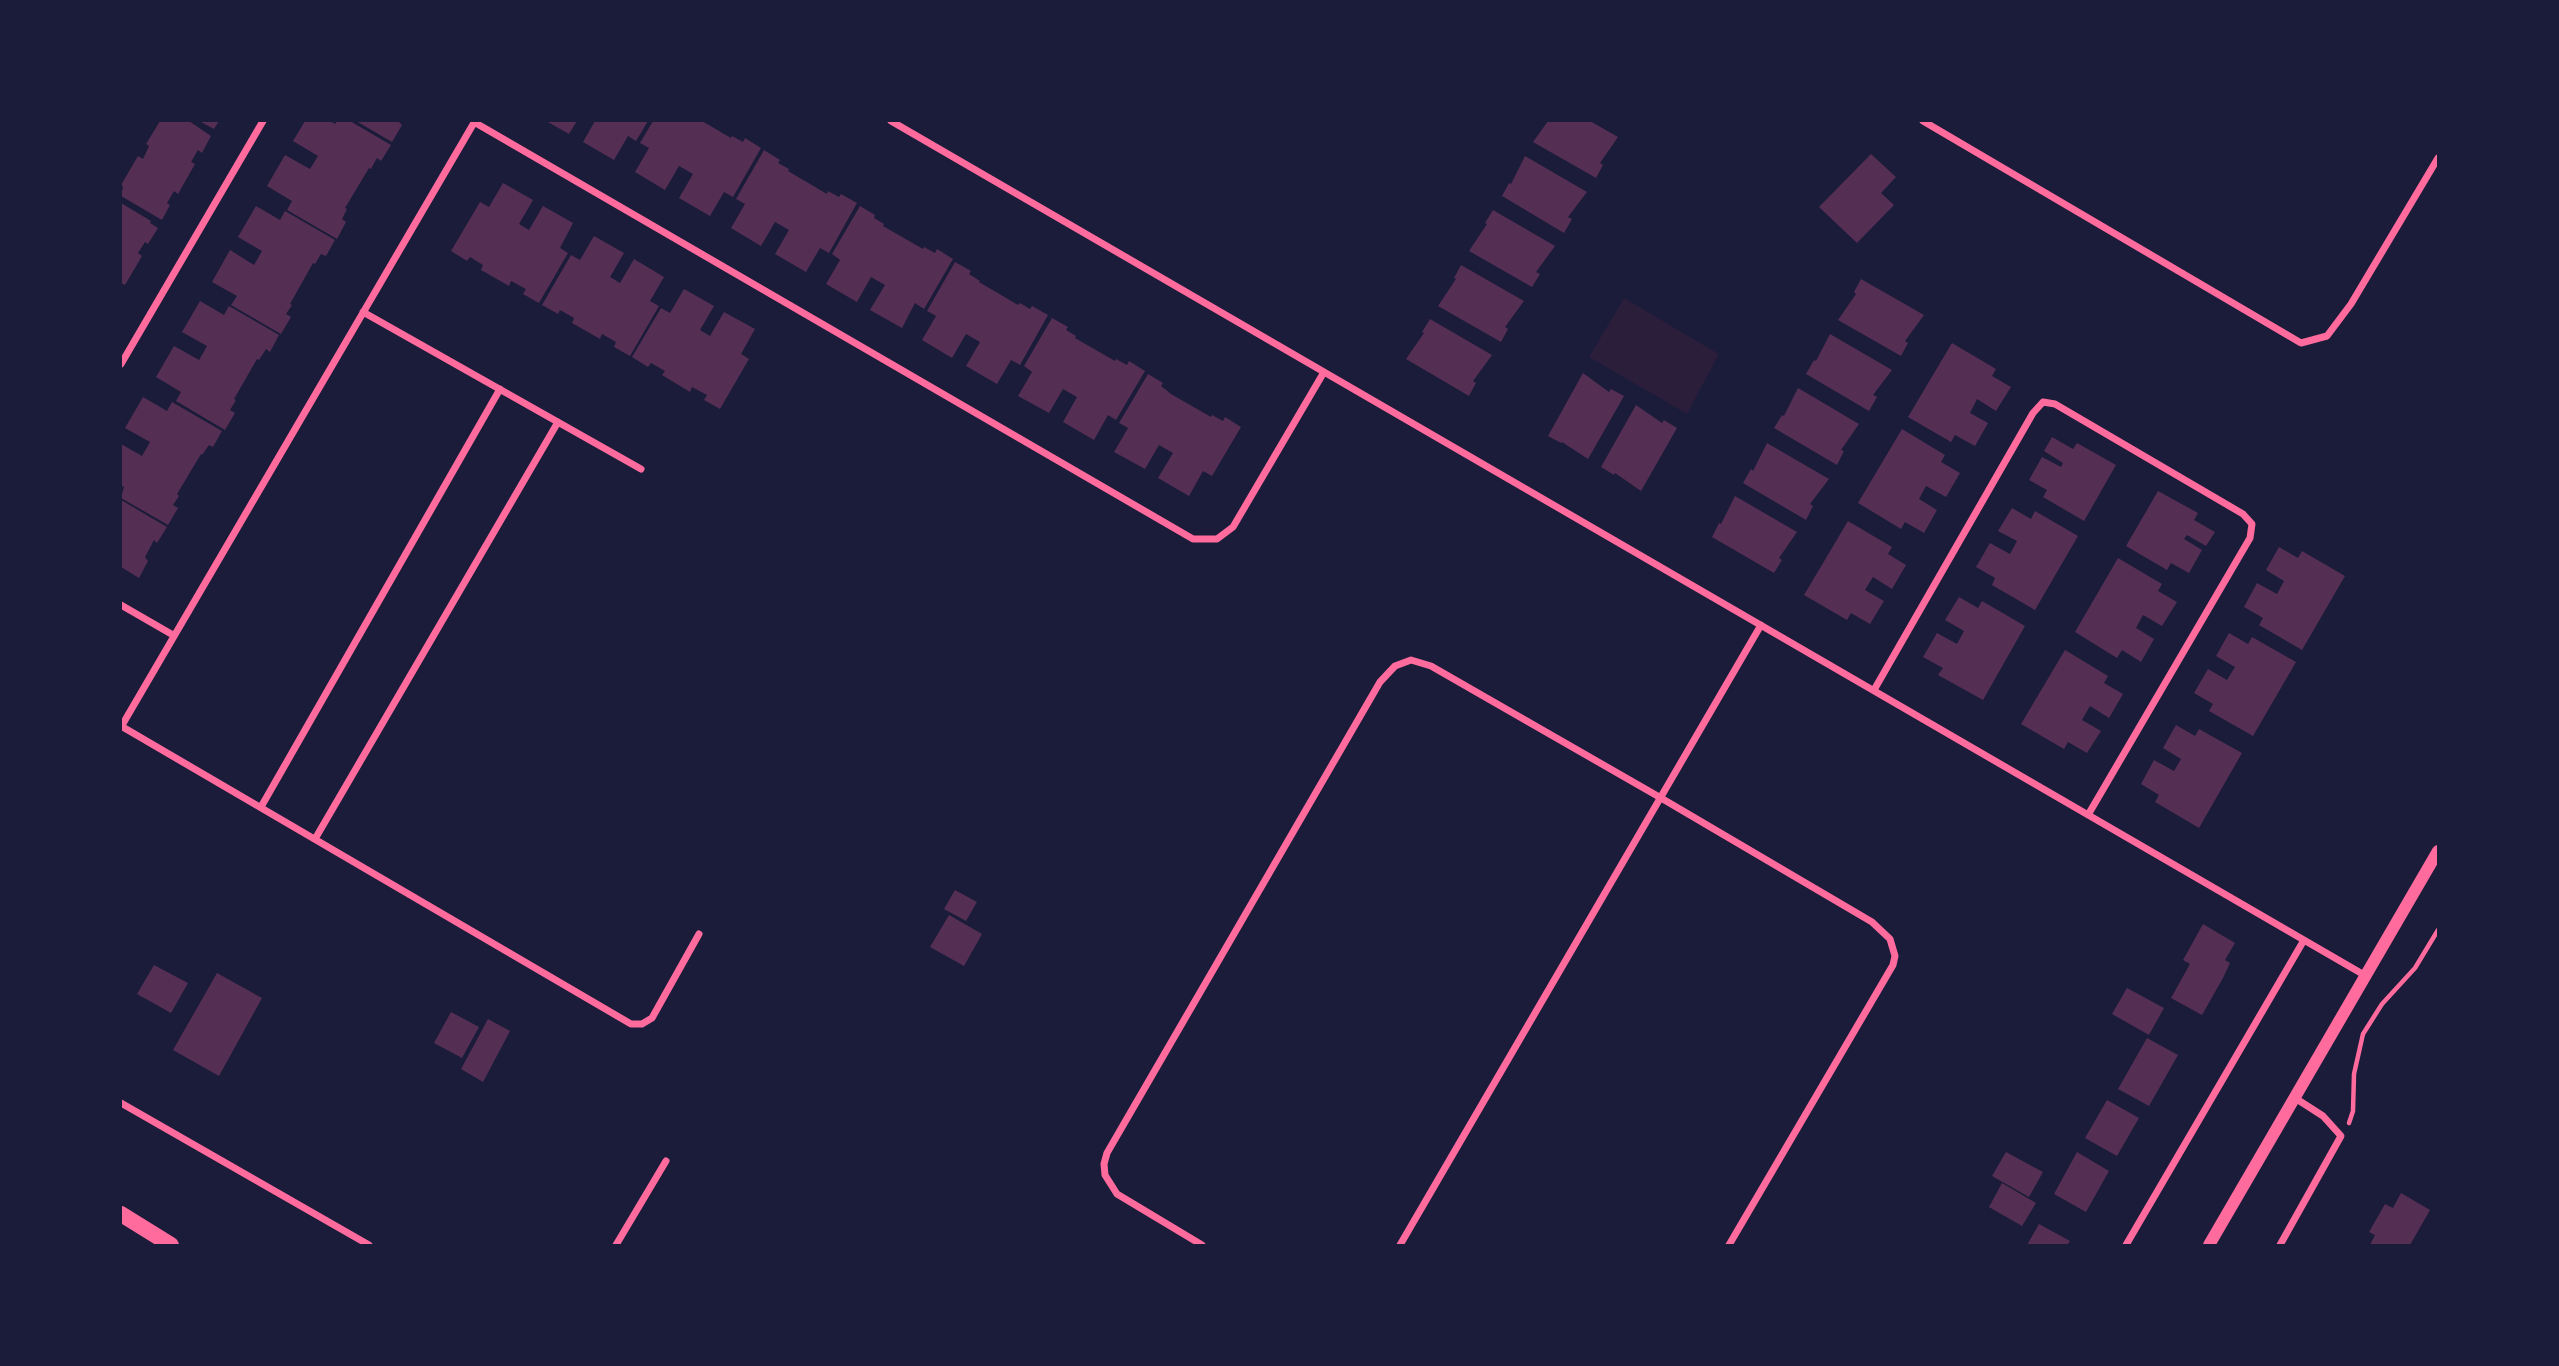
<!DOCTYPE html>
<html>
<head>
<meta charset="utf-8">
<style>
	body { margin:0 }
	#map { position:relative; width:2559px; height:1366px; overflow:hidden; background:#1b1b3a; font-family:Merriweather,serif }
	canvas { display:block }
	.frame { position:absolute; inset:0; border:122px solid #1b1b3a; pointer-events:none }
</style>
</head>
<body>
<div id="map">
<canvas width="2559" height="1366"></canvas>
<div class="frame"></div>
</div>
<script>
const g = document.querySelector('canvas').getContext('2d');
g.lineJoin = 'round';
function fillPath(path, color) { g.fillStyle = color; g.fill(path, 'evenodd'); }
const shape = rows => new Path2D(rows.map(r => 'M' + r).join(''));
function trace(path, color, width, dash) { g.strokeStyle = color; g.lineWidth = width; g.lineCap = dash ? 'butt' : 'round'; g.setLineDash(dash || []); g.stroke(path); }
fillPath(shape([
	[1624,298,1719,354,1687,414,1589,357]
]), '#2a1e3b');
fillPath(shape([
	[160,121,189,121,211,136,202,153,198,150,191,162,195,164,178,194,174,191,167,203,170,205,162,220,121,196,123,187,121,185,138,156,143,159,149,146,146,144],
	[199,121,219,121,214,129],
	[305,121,330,121,335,124,337,121,350,121,391,145,381,161,377,158,371,169,369,168,345,208,347,209,342,219,346,222,337,239,287,210,292,201,267,186,285,155,310,169,318,156,293,141],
	[356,121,398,121,402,125,392,142],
	[546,121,577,121,569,134],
	[595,121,648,121,636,141,628,136,614,160,583,142],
	[653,121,702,121,731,138,732,136,743,142,745,138,761,148,733,197,724,192,710,216,679,198,693,174,679,166,665,190,635,172,649,148,640,143],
	[1548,121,1590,121,1618,137,1600,163,1603,165,1596,178,1533,142],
	[764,150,780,160,778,163,789,169,788,171,827,194,828,191,839,197,841,194,857,203,829,253,820,248,806,272,775,254,789,230,775,222,761,246,731,228,745,204,736,199],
	[1871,154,1896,177,1881,193,1894,205,1857,243,1819,207],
	[1525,156,1587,192,1568,217,1572,219,1564,233,1502,196,1509,183,1511,184],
	[503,183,533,200,519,224,529,230,543,206,573,223,560,248,568,253,539,303,523,294,526,289,511,281,509,286,481,270,483,265,470,257,467,261,451,251,480,202,489,207],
	[121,203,151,221,150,223,158,228,148,244,145,242,138,253,142,256,125,285,121,283],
	[256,206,280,220,285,211,335,240,326,256,321,254,315,264,313,263,290,304,292,305,286,314,291,317,281,334,231,305,237,296,212,282,230,250,254,265,262,251,238,237],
	[860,206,875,215,874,218,884,224,883,226,923,249,924,247,935,253,937,249,953,259,924,309,915,303,902,328,870,310,885,285,871,277,857,302,826,284,840,260,832,254],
	[1493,210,1555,246,1536,272,1540,274,1532,287,1469,251,1487,224,1485,223],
	[594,236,624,253,610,277,620,283,634,259,664,277,650,301,659,306,630,356,614,347,616,342,602,334,600,339,572,323,574,318,560,310,558,314,542,305,571,255,580,260],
	[955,262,971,271,969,274,980,281,979,282,1018,305,1020,303,1030,309,1032,306,1048,315,1020,365,1011,360,997,384,966,366,980,342,966,334,952,358,922,340,936,316,927,311],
	[1461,265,1524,301,1505,327,1508,329,1501,342,1438,306,1456,279,1454,278],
	[1861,279,1924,315,1905,341,1908,343,1901,356,1838,320,1856,294,1854,292],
	[684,289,714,306,700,330,710,336,724,312,755,329,741,354,749,359,720,409,704,400,707,395,692,387,690,392,662,375,665,371,651,363,648,367,632,357,661,308,670,313],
	[200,301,224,315,229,306,279,335,270,352,266,349,259,360,257,359,234,399,236,400,230,410,235,413,225,430,176,401,181,392,156,377,174,346,199,360,207,346,182,332],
	[1052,318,1068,327,1066,330,1076,336,1075,338,1115,361,1116,359,1127,365,1129,361,1145,371,1116,420,1108,415,1094,440,1063,422,1077,397,1063,389,1049,413,1018,396,1032,372,1024,366],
	[1430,319,1492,355,1473,381,1476,383,1469,396,1406,359,1424,333,1422,332],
	[1830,334,1892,370,1873,395,1877,397,1869,411,1806,374,1814,360,1816,361],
	[1952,343,1996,369,1992,376,2011,387,1996,411,1977,399,1970,413,1988,423,1975,446,1955,435,1951,442,1908,417],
	[1583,373,1609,392,1611,389,1624,396,1588,459,1562,442,1561,443,1548,436],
	[1148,374,1163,383,1161,386,1171,394,1211,417,1212,415,1223,421,1225,417,1241,427,1212,476,1203,471,1189,496,1158,478,1173,453,1159,445,1145,469,1114,452,1128,428,1119,423],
	[1798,388,1859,424,1841,450,1844,451,1837,465,1774,428,1782,415,1784,416],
	[143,397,167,411,172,402,222,431,213,447,209,445,202,455,201,454,177,494,179,496,173,505,178,508,168,525,121,498,124,487,121,485,121,444,142,456,150,442,125,428],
	[1636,405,1662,423,1664,420,1677,428,1641,491,1615,473,1614,475,1601,467],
	[1902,429,1945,455,1941,462,1960,473,1946,497,1926,486,1919,499,1937,510,1924,533,1905,522,1901,529,1858,503],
	[2052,437,2073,449,2077,443,2116,465,2084,521,2043,497,2047,490,2029,480,2042,457,2061,467,2063,463,2044,451],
	[1767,443,1829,479,1810,504,1813,506,1806,520,1743,483,1751,469,1753,471],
	[2158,491,2198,513,2194,520,2215,532,2206,546,2187,535,2184,539,2202,550,2189,573,2171,563,2167,570,2126,546],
	[1735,496,1797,532,1779,558,1782,560,1774,573,1712,537,1719,523,1721,524],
	[121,500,167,527,157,543,154,540,145,557,148,561,139,578,121,567],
	[2012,508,2031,519,2035,511,2078,536,2035,610,1992,585,1995,578,1976,567,1990,543,2010,554,2017,541,1998,531],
	[1848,521,1892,547,1888,554,1906,565,1892,589,1873,577,1865,590,1884,601,1870,624,1851,613,1847,620,1804,595],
	[2279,547,2298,558,2302,551,2345,576,2302,650,2259,625,2263,618,2244,607,2257,583,2277,594,2284,581,2266,570],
	[2118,558,2162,584,2158,591,2177,602,2162,626,2143,615,2136,628,2154,639,2141,662,2122,650,2117,658,2075,632],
	[1959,597,1978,608,1982,601,2025,626,1983,700,1938,675,1943,668,1923,657,1937,633,1957,644,1964,631,1945,620],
	[2229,633,2248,644,2252,637,2296,662,2253,736,2209,711,2213,704,2194,693,2208,669,2227,680,2235,667,2216,656],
	[2065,650,2108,676,2104,683,2123,694,2109,718,2090,706,2082,720,2101,731,2087,753,2068,742,2064,749,2021,724],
	[2176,725,2195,736,2199,729,2242,753,2199,828,2155,802,2159,795,2141,784,2154,760,2174,771,2181,759,2163,748],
	[955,890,977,902,966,921,944,909],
	[949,915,982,934,964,966,930,947],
	[2203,924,2235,943,2225,960,2230,963,2223,978,2202,1015,2171,998,2190,964,2183,960],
	[154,965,188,983,171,1013,137,994],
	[217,973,262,998,219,1076,173,1050],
	[2127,988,2164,1008,2149,1035,2112,1014],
	[451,1012,479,1027,462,1058,434,1043],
	[488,1019,510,1031,483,1082,461,1069],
	[2147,1038,2178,1055,2149,1106,2118,1089],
	[2107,1100,2139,1118,2117,1156,2085,1138],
	[2006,1152,2043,1172,2029,1197,1992,1176],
	[2077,1152,2109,1171,2086,1212,2054,1194],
	[2002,1183,2036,1203,2022,1226,1989,1207],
	[2401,1193,2430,1210,2410,1245,2370,1245,2375,1235,2369,1232,2385,1204,2393,1208],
	[2039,1224,2070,1241,2067,1245,2027,1245]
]), '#542f53');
trace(shape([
	[2349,1123,2353,1111,2354,1074,2363,1034,2382,1004,2415,968,2438,930]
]), '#ff6b9d', 4.5);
trace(shape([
	[891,121,2366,976],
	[1923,121,2301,343,2327,336,2351,304,2438,158],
	[474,122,1193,539,1217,539,1233,527,1324,372],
	[363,312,641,469],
	[121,364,263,121],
	[121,605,173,635],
	[1874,690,2033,413,2043,402,2055,404,2243,514,2252,524,2250,538,2088,815],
	[121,726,631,1024,642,1024,652,1018,699,934],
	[121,727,475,121],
	[261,807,500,389],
	[315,839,558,422],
	[121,1103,369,1245],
	[616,1245,666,1161],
	[1202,1245,1117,1194,1105,1175,1104,1164,1107,1153,1380,682,1395,666,1411,660,1431,666,1661,798,1872,922,1890,939,1895,956,1893,965,1729,1245],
	[1400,1245,1761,625],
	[2126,1245,2304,940],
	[2280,1245,2341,1136,2323,1116,2295,1098]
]), '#ff6b9d', 7);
trace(shape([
	[2209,1245,2438,851]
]), '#ff6b9d', 12);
trace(shape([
	[121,1214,171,1245]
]), '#ff6b9d', 16);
</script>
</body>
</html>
